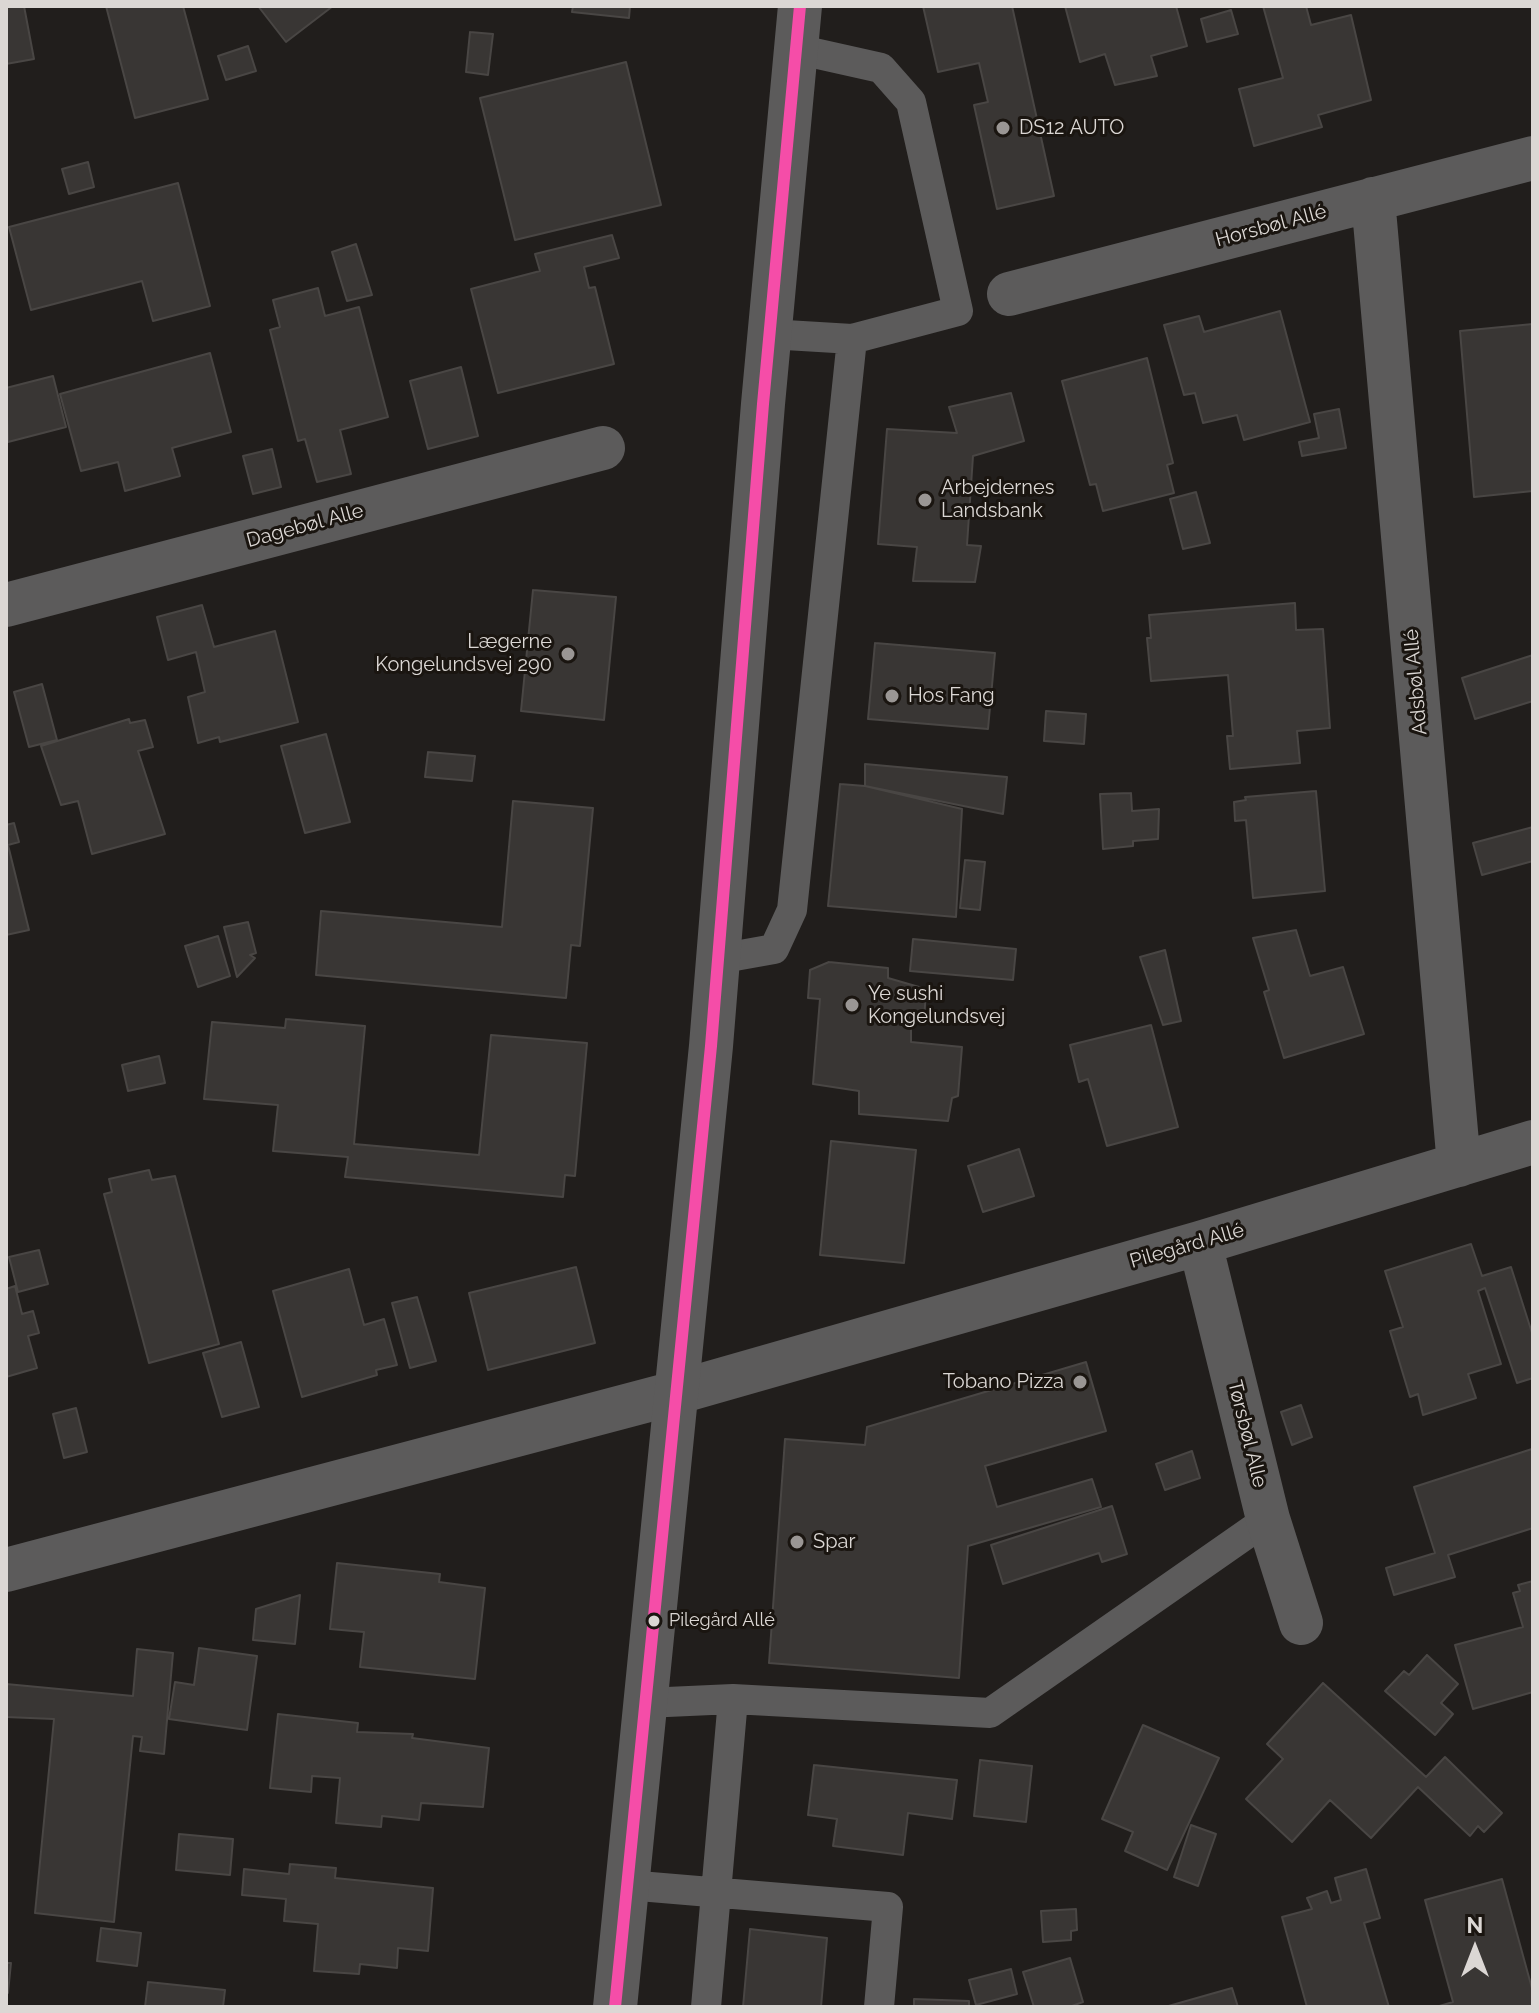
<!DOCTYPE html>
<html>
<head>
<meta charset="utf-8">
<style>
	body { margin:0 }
	#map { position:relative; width:1539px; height:2013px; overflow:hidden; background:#211e1c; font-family:Raleway,sans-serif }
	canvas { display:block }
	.frame { position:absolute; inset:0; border:8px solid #dbd7d4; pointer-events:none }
	.north { position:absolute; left:1435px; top:1909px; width:80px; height:80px; -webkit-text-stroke:6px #1a1510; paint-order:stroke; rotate:0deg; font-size:22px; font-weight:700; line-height:32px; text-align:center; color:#dbd7d4 }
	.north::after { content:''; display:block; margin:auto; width:28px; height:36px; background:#dbd7d4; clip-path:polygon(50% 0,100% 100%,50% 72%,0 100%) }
</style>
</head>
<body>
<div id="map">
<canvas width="1539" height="2013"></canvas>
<div class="frame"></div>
<div class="north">N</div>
</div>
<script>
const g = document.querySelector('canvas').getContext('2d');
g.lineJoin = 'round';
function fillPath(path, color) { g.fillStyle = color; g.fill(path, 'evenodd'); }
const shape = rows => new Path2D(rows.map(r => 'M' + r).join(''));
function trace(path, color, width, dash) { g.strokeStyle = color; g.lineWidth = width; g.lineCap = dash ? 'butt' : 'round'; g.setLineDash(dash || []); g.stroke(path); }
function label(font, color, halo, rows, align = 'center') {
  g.font = font + ' Raleway,sans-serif'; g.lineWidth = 6; g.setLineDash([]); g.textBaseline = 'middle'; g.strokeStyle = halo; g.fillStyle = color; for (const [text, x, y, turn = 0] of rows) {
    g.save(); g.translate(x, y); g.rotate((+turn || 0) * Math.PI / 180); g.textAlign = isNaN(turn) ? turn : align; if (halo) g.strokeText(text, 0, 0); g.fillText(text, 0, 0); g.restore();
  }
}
const building = shape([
	[6,6,24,6,34,59,6,64,6,6],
	[106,6,183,6,208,99,135,118,106,6],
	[258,6,333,6,286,42,258,6],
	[573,6,630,6,629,18,572,12,573,6],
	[923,6,1012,6,1054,196,997,209,974,105,988,102,979,63,938,72,923,6],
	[1065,6,1176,6,1187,46,1151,56,1157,76,1115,85,1105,54,1080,62,1065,6],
	[1263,6,1306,6,1311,25,1351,15,1371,100,1318,115,1322,127,1254,146,1239,89,1283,78,1263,6],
	[1231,10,1238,34,1207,42,1201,19,1231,10],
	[470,32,493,34,488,75,466,72,470,32],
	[248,46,256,71,226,80,218,56,248,46],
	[626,62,661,205,515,240,480,98,626,62],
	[88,162,94,187,69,194,62,169,88,162],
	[178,183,210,306,153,321,142,281,31,310,9,227,178,183],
	[612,235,619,258,584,267,589,288,595,287,614,364,498,393,471,289,540,271,535,254,612,235],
	[356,244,372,295,347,301,332,252,356,244],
	[318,288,325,316,359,307,388,417,340,430,351,474,317,482,305,439,298,441,270,330,280,327,273,300,318,288],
	[1280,311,1310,422,1244,440,1237,415,1203,423,1195,393,1184,395,1164,325,1199,316,1204,332,1280,311],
	[1533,324,1533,491,1474,497,1460,331,1533,324],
	[210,353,231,432,172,448,180,476,125,491,118,462,81,471,60,394,210,353],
	[1147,358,1173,463,1167,465,1174,493,1103,511,1096,484,1090,485,1062,381,1147,358],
	[461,367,478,436,428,449,410,381,461,367],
	[53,376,66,427,8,442,6,388,53,376],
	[1011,393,1024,441,973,456,967,545,981,546,975,582,913,581,917,547,878,544,887,429,957,433,949,407,1011,393],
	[1339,409,1346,448,1302,456,1299,442,1319,438,1314,414,1339,409],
	[272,449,281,487,253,494,243,456,272,449],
	[1196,492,1210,543,1183,549,1170,499,1196,492],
	[533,590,616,597,604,720,521,711,533,590],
	[1295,603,1296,630,1323,629,1330,728,1297,731,1300,763,1230,769,1227,736,1233,736,1228,675,1151,681,1147,638,1151,638,1149,615,1295,603],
	[202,605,214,647,275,631,298,722,220,742,219,737,198,743,188,697,205,692,196,652,168,660,157,617,202,605],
	[875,643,995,653,988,729,868,719,875,643],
	[1533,655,1533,701,1475,719,1462,678,1533,655],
	[42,684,57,740,29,747,14,692,42,684],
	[1046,711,1086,714,1084,744,1044,741,1046,711],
	[129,719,130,723,145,720,153,747,138,751,165,834,92,854,78,801,61,805,41,746,129,719],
	[326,734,350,822,305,833,281,746,326,734],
	[428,752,475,756,472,781,425,777,428,752],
	[865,764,1007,777,1003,814,865,786,865,764],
	[840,784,865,786,962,809,956,917,828,906,840,784],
	[1316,791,1325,891,1253,898,1246,820,1235,821,1234,802,1246,800,1245,797,1316,791],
	[1131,793,1132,811,1159,809,1158,839,1133,841,1133,846,1103,849,1100,794,1131,793],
	[513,801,593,808,580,946,571,945,566,998,316,975,321,911,502,927,513,801],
	[14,823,19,842,8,845,29,930,6,935,6,825,14,823],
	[1533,827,1533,861,1482,875,1473,843,1533,827],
	[965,860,985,862,980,910,960,908,965,860],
	[248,922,256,953,250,955,255,958,237,977,224,927,248,922],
	[1296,930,1310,976,1343,967,1364,1034,1284,1058,1264,992,1269,990,1253,938,1296,930],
	[218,936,230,976,198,987,185,946,218,936],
	[913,939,1016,949,1013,980,910,971,913,939],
	[1165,950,1181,1021,1163,1025,1140,957,1165,950],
	[829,962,888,968,888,978,926,989,924,1022,911,1024,911,1042,962,1047,958,1096,952,1098,948,1121,859,1114,859,1091,813,1084,820,999,808,998,810,970,829,962],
	[286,1019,365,1026,354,1144,479,1155,491,1035,587,1043,575,1176,565,1175,563,1197,345,1177,348,1157,273,1151,278,1105,204,1099,212,1022,285,1028,286,1019],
	[1151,1025,1178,1127,1107,1146,1088,1079,1079,1082,1070,1045,1151,1025],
	[159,1056,165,1083,128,1091,122,1065,159,1056],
	[831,1141,916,1150,904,1263,820,1255,831,1141],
	[1019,1149,1034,1196,983,1212,968,1166,1019,1149],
	[149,1170,152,1180,175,1176,219,1344,149,1363,104,1194,112,1192,109,1179,149,1170],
	[1471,1244,1482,1276,1511,1267,1533,1336,1533,1378,1517,1383,1485,1288,1478,1291,1501,1364,1468,1374,1476,1398,1423,1415,1418,1394,1410,1397,1390,1331,1403,1327,1385,1271,1471,1244],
	[39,1250,48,1284,18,1292,9,1257,39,1250],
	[576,1267,595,1343,488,1370,469,1293,576,1267],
	[349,1269,364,1325,384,1319,397,1365,376,1370,377,1375,302,1397,273,1291,349,1269],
	[15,1286,22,1314,33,1311,39,1333,28,1336,37,1368,6,1377,6,1289,15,1286],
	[417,1297,436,1361,410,1368,392,1303,417,1297],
	[241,1342,259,1407,222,1417,203,1353,241,1342],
	[1086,1362,1106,1431,985,1466,997,1507,1092,1479,1101,1507,968,1546,959,1678,769,1663,785,1439,865,1445,867,1427,1086,1362],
	[1301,1405,1312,1437,1292,1445,1281,1412,1301,1405],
	[76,1408,87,1452,64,1458,53,1414,76,1408],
	[1532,1449,1533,1528,1448,1555,1455,1577,1394,1595,1386,1568,1435,1553,1414,1487,1532,1449],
	[1192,1451,1200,1478,1165,1490,1156,1464,1192,1451],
	[1112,1506,1127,1554,1102,1562,1099,1553,1003,1584,991,1545,1112,1506],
	[337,1563,440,1574,439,1582,485,1588,475,1679,360,1667,364,1632,330,1629,337,1563],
	[1533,1581,1533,1692,1473,1709,1455,1645,1523,1627,1513,1593,1520,1591,1518,1585,1533,1581],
	[300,1595,295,1644,253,1640,256,1609,300,1595],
	[199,1648,257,1656,247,1730,169,1719,175,1682,194,1685,199,1648],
	[137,1649,173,1653,164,1754,140,1751,142,1737,133,1736,114,1922,35,1913,54,1719,6,1717,6,1684,133,1696,137,1649],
	[1427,1655,1458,1684,1441,1703,1453,1714,1435,1735,1385,1691,1404,1671,1409,1675,1427,1655],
	[1323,1683,1426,1777,1445,1757,1502,1813,1484,1832,1478,1826,1470,1836,1418,1787,1371,1838,1330,1800,1292,1842,1246,1799,1283,1759,1267,1744,1323,1683],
	[278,1714,358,1723,357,1732,413,1734,412,1738,489,1748,483,1807,421,1803,419,1820,382,1816,381,1827,336,1823,340,1778,312,1776,311,1792,270,1788,278,1714],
	[1143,1725,1219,1758,1167,1870,1125,1851,1133,1832,1102,1819,1143,1725],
	[980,1760,1032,1766,1026,1822,974,1816,980,1760],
	[814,1765,957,1780,952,1819,908,1813,903,1855,833,1846,837,1819,808,1815,814,1765],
	[1191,1825,1216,1834,1198,1886,1174,1877,1191,1825],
	[179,1834,233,1839,230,1875,176,1870,179,1834],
	[290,1864,336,1868,335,1878,433,1888,428,1951,398,1948,397,1968,360,1964,359,1974,314,1971,318,1924,284,1921,286,1899,242,1895,244,1869,289,1874,290,1864],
	[1366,1869,1380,1918,1364,1923,1389,2007,1307,2007,1282,1917,1312,1909,1307,1898,1327,1891,1331,1903,1341,1900,1335,1878,1366,1869],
	[1502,1879,1533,1992,1533,2007,1436,2007,1453,2002,1425,1900,1502,1879],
	[1076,1909,1077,1930,1071,1931,1071,1940,1043,1942,1041,1911,1076,1909],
	[101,1928,141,1933,137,1966,97,1961,101,1928],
	[750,1929,827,1938,821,2007,743,2007,750,1929],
	[1070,1958,1083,2002,1069,2007,1034,2007,1023,1972,1070,1958],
	[6,1963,11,1963,8,1993,6,1993,6,1963],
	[1011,1969,1017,1994,976,2005,969,1980,1011,1969],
	[148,1982,225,1990,223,2007,145,2007,148,1982],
	[1232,1988,1238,2007,1165,2007,1232,1988],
	[914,1999,969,2001,969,2007,914,2007,914,1999]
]);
fillPath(building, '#393634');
trace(building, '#494644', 2);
trace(shape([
	[769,334,852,339,958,311,911,102,881,68,796,49],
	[718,959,774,949,792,910,852,339],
	[733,1699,990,1713,1268,1519],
	[645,1703,733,1699,706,2007],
	[627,1885,888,1907,879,2007]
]), '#5c5b5b', 30);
trace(shape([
	[1373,199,1459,1165],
	[1009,294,1533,158],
	[6,605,603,448],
	[1200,1243,1268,1519,1301,1623],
	[6,1570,675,1393,1200,1243,1533,1142]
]), '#5c5b5b', 44);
trace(shape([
	[615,2007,711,1046,763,404,800,6]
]), '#5c5b5b', 44);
trace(shape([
	[615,2007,711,1046,763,404,800,6]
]), '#f54da8', 12);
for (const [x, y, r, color] of [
	[1003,128,8,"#9a9694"],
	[925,500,8,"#9a9694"],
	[568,654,8,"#9a9694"],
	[892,696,8,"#9a9694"],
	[852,1005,8,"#9a9694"],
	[1080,1382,8,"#9a9694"],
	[797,1542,8,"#9a9694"],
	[654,1621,7,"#dbd7d4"]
]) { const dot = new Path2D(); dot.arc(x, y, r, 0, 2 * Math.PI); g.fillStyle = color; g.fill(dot); trace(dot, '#1a1510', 3); }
label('18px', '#dbd7d4', '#1a1510', [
	["Pilegård Allé",669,1621]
], 'left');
label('20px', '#dbd7d4', '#1a1510', [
	["DS12 AUTO",1019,128],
	["Arbejdernes",941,488],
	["Landsbank",941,511],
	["Lægerne",552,642,"right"],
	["Kongelundsvej 290",552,665,"right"],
	["Hos Fang",908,696],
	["Ye sushi",868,994],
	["Kongelundsvej",868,1017],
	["Tobano Pizza",1064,1382,"right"],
	["Spar",813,1542]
], 'left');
label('20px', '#dbd7d4', '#1a1510', [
	["Horsbøl Allé",1271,226,-15],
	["Dagebøl Alle",305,526,-15],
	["Adsbøl Allé",1416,682,-95],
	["Pilegård Allé",1187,1246,-16],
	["Tørsbøl Alle",1247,1434,76]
]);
</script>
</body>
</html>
